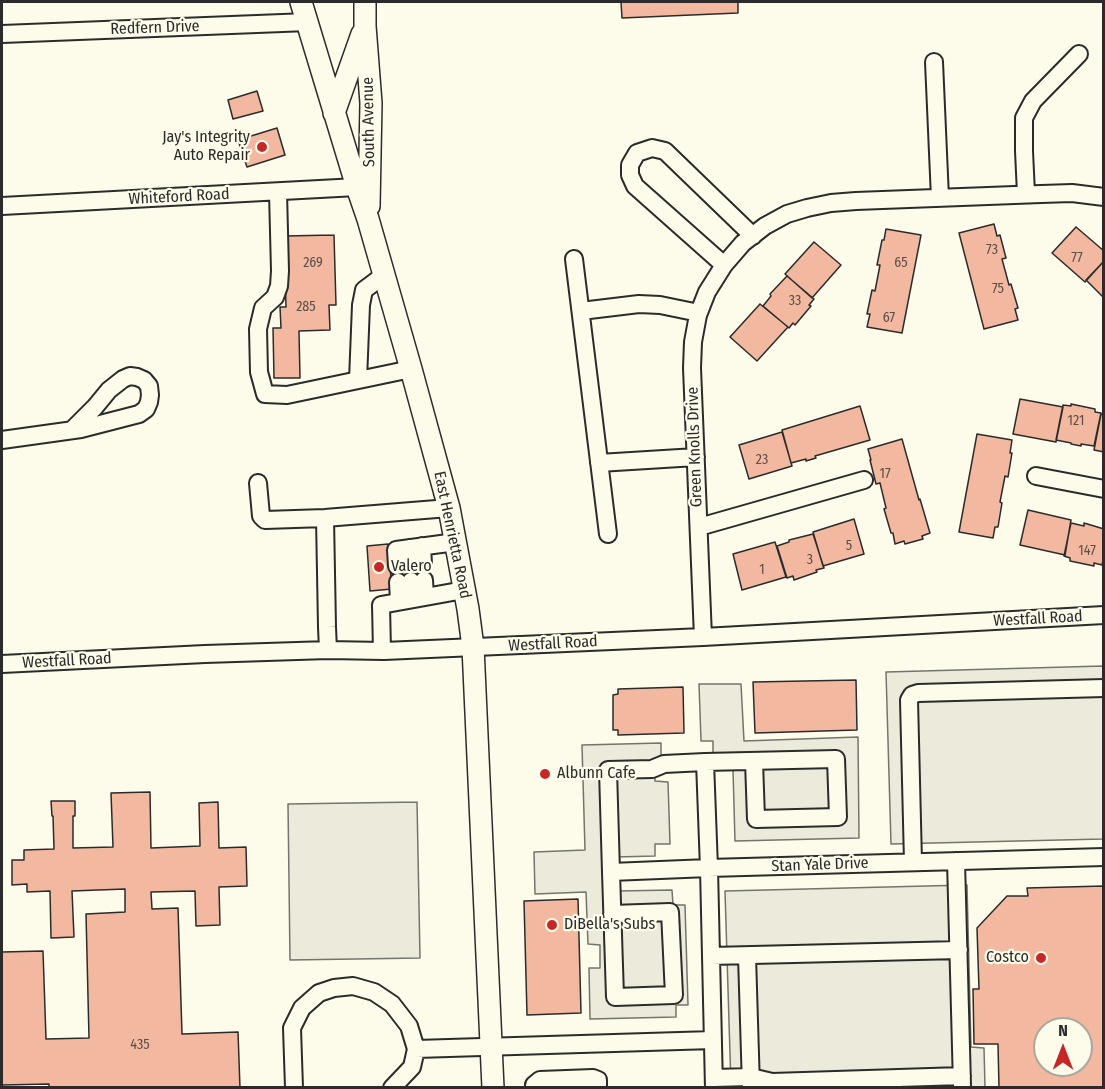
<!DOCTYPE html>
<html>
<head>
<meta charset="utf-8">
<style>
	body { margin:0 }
	#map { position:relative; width:1105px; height:1089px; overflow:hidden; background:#fdfbea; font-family:"Fira Sans Condensed",sans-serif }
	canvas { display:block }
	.frame { position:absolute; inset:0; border:3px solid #2b2b2b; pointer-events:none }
	.north { position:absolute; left:1033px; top:1017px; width:60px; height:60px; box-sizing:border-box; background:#fdfbea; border:2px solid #a9a89e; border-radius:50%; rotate:0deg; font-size:16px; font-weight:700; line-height:24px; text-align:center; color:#2b2b2b }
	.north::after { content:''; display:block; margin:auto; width:21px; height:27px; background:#c62828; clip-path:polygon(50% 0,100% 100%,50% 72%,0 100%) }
</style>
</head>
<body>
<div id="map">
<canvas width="1105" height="1089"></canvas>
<div class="frame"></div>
<div class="north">N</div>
</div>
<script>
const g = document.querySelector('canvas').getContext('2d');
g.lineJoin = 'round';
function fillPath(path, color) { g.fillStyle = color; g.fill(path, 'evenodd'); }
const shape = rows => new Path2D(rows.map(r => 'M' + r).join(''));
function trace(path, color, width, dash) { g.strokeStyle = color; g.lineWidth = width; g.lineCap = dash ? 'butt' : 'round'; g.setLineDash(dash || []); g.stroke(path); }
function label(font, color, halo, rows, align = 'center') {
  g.font = font + ' "Fira Sans Condensed",sans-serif'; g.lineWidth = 4.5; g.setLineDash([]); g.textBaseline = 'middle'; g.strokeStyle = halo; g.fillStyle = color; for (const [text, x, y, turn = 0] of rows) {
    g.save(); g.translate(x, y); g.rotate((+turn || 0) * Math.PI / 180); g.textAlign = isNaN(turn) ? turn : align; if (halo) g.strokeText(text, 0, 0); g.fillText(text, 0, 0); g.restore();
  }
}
const parking = shape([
	[1103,666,1103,839,891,844,886,672,1103,666],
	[699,684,741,684,744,741,858,737,859,838,735,841,733,770,713,770,713,741,701,741,699,684],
	[661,743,661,755,655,772,655,781,668,782,670,844,655,844,655,856,615,857,617,891,672,890,673,905,685,905,688,1005,676,1005,676,1017,590,1019,589,968,600,968,600,945,588,944,586,892,535,894,534,852,585,850,582,745,661,743],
	[417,802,420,958,290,960,288,804,417,802],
	[967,885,971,1047,984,1048,985,1087,731,1087,725,891,967,885]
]);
fillPath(parking, '#eceadb');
trace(parking, '#74746e', 1.5);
const building = shape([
	[621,2,738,2,738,13,622,18,621,2],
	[257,91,263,111,233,119,228,100,257,91],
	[277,128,285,155,247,167,238,140,277,128],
	[994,224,997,236,1000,235,1006,258,1002,259,1009,285,1011,284,1018,308,1015,309,1018,320,984,329,959,233,994,224],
	[1076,227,1104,251,1104,261,1085,282,1052,253,1076,227],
	[886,229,921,235,902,333,867,327,870,314,867,314,872,290,875,291,880,265,877,265,882,240,884,240,886,229],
	[334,235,336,305,329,305,330,330,299,331,300,378,274,378,273,328,281,328,280,307,286,307,284,236,334,235],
	[814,242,841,265,812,298,785,274,814,242],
	[1104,261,1104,298,1086,280,1104,261],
	[787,276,814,299,809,305,811,306,795,325,793,323,789,328,763,306,771,296,770,294,787,276],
	[760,304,788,327,757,361,730,337,760,304],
	[1020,399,1063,407,1056,442,1013,434,1020,399],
	[1071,404,1095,409,1095,412,1101,413,1094,446,1081,444,1081,446,1071,444,1071,443,1056,440,1063,405,1071,406,1071,404],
	[860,406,870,440,815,456,816,458,806,461,806,459,791,463,782,430,860,406],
	[1101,414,1104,415,1104,452,1094,450,1101,414],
	[782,432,792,466,749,479,739,445,782,432],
	[977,434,1012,440,1010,453,1012,453,1008,477,1005,476,1000,502,1002,503,998,527,995,527,993,538,959,532,977,434],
	[902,439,919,500,920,499,930,533,922,536,923,539,905,544,904,541,895,544,893,533,891,533,884,509,886,508,880,483,876,484,870,460,871,460,868,449,902,439],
	[1028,510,1071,520,1065,555,1020,545,1028,510],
	[854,519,864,554,823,566,813,532,854,519],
	[1071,523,1084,526,1084,523,1104,529,1104,556,1102,565,1094,563,1094,566,1070,561,1070,558,1064,556,1071,523],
	[813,534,824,568,816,570,817,572,794,580,793,576,787,578,777,546,789,542,789,540,813,534],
	[775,542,786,577,742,590,733,554,775,542],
	[388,544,392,589,370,591,367,546,388,544],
	[856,680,857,730,755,733,753,682,856,680],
	[683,687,684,733,618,735,618,730,613,730,613,695,618,694,618,689,683,687],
	[150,792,151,848,200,846,199,803,218,802,219,848,246,847,247,886,219,887,220,925,196,926,195,891,151,892,152,909,178,908,182,1034,238,1032,240,1088,49,1088,49,1084,2,1085,2,952,43,951,46,1039,89,1038,86,914,125,912,125,889,72,891,74,937,51,938,50,891,27,892,27,884,12,885,12,860,24,860,24,850,54,849,53,816,52,816,51,801,75,801,75,816,73,816,73,848,113,847,111,793,150,792],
	[1104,886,1104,1088,999,1088,998,1044,974,1044,973,989,979,989,977,928,1007,896,1028,896,1027,888,1104,886],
	[1045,1029,1081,1029,1081,1065,1045,1065,1045,1029],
	[578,899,581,1013,527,1015,524,901,578,899]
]);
fillPath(building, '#f2b8a0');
trace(building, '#2b2b2b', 1.5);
const minor = shape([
	[2,34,308,22],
	[934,62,940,198],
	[278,192,280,271,279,286,275,297,263,308,258,329,259,372,265,394,287,395,411,369],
	[1026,194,1024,151,1024,118,1033,101,1079,54],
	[2,206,357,187],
	[574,259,608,534],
	[724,265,635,186,630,175,630,165,637,153,652,148,665,151,753,236],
	[581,311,639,304,660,305,699,313],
	[358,380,361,305,364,290,384,275],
	[2,440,81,429,139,414,146,409,149,402,150,395,149,386,144,380,137,377,130,376,123,379,109,390,95,407,72,430],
	[599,463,696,457],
	[1036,476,1104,489],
	[258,483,261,516,265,520,325,518,449,508],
	[325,518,327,627,328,650],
	[699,527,864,480],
	[422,546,423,564],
	[409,548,410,565],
	[397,566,396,550,456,542],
	[424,580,425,597],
	[411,581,412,599],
	[398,582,399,601],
	[703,637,692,368,693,342,698,315,707,292,724,265,743,243,765,226,787,214,807,208,831,203,856,201,1041,194,1072,193,1104,197],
	[382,651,381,605,464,590],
	[2,664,205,654,328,650,384,651,498,646,703,637,1104,615],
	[705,762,664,764,652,769,608,770,611,872,709,868,705,762,836,759,838,817,756,819,754,761],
	[956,861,962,1085],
	[913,862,909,700,912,695,918,693,1104,688],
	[611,872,615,997,674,995,670,912,612,914],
	[711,956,959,950],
	[747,956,751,1087],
	[416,1049,713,1040],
	[714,1078,751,1077,772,1082,962,1076],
	[294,1088,292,1028,302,1008,319,993,334,988,353,986,374,992,392,1004,409,1026,416,1049],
	[392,1088,412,1067,416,1049],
	[534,1088,534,1085,540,1080,593,1078,598,1080,598,1088],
	[714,1088,709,868,1104,857]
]);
const major = shape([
	[301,2,357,187,368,219,411,369,449,508,468,609,473,647,493,1088],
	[365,2,365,26,371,103,369,206],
	[334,113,362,34]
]);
trace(minor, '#2b2b2b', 20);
trace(major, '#2b2b2b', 24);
trace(minor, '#fdfbea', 16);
trace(major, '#fdfbea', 21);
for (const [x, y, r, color] of [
	[262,147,6,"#c62828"],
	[379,567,6,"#c62828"],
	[545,774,6,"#c62828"],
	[552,925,6,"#c62828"],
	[1041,958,6,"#c62828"]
]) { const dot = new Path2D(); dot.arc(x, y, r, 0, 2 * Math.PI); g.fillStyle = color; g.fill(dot); trace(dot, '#fdfbea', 2); }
label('14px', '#5d4e48', null, [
	["73",992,250],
	["77",1077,258],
	["269",313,263],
	["65",901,263],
	["75",998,289],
	["33",795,301],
	["285",306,307],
	["67",889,318],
	["121",1076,421],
	["23",762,460],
	["17",885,474],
	["5",849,546],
	["147",1087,551],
	["3",810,560],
	["1",762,570],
	["435",140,1045]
]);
label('16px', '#2b2b2b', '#fdfbea', [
	["Redfern Drive",155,28,-2],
	["South Avenue",369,122,-91],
	["Whiteford Road",179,197,-3],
	["Green Knolls Drive",695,447,-92],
	["East Henrietta Road",452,535,78],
	["Westfall Road",1038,619,-3],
	["Westfall Road",553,644,-3],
	["Westfall Road",67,661,-3],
	["Stan Yale Drive",820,865,-2]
]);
label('16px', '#2b2b2b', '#fdfbea', [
	["Jay's Integrity",250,138,"right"],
	["Auto Repair",250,156,"right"],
	["Valero",391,567],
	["Albunn Cafe",557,774],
	["DiBella's Subs",564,925],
	["Costco",1029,958,"right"]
], 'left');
</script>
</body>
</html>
